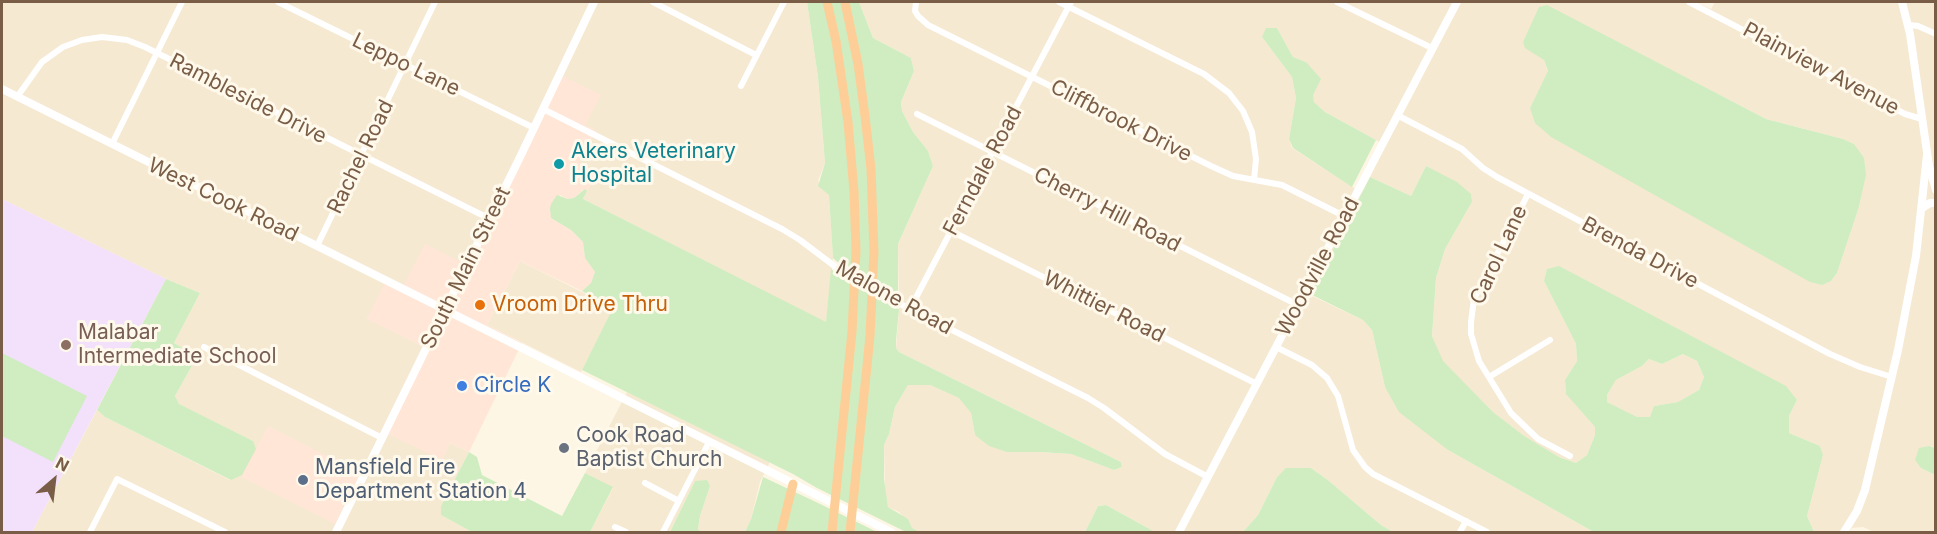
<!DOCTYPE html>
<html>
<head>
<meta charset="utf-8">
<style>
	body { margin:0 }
	#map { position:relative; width:1937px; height:534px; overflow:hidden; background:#fef6e4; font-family:Inter,sans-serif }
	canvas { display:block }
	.frame { position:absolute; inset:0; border:3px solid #795d47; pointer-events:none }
	.north { position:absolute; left:24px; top:450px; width:60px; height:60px; -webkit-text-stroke:4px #fff9ec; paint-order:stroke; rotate:28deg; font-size:16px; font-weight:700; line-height:24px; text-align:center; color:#795d47 }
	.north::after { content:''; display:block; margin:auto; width:21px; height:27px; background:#795d47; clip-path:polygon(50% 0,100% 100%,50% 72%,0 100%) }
</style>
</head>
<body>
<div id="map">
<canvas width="1937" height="534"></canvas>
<div class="frame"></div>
<div class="north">N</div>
</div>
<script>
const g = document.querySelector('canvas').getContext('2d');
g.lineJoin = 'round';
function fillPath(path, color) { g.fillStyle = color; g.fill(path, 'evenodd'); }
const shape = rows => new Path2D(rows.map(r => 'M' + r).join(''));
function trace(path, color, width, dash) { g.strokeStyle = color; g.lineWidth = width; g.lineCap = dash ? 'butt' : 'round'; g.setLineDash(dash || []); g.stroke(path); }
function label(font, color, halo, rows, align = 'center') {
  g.font = font + ' Inter,sans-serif'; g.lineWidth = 6; g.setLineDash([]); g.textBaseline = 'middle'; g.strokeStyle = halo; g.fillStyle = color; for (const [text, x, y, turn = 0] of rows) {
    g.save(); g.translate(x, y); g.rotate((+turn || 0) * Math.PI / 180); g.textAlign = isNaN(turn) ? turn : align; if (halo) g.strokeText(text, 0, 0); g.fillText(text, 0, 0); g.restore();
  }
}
fillPath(shape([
	[2,2,807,2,818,77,825,163,818,181,829,195,833,258,826,323,583,199,596,172,578,162,595,131,585,125,465,264,402,288,367,318,426,348,441,460,450,443,469,452,441,506,441,515,472,532,32,532,97,410,105,417,230,480,253,441,179,405,175,396,194,362,192,353,174,343,200,293,166,279,2,199],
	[859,2,1695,2,1711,9,1715,2,1935,2,1936,448,1929,446,1921,468,1935,475,1935,532,1874,532,1863,527,1852,528,1849,532,1814,532,1807,516,1823,455,1820,446,1789,433,1789,416,1797,400,1544,281,1576,344,1577,361,1565,380,1566,393,1595,427,1595,435,1587,455,1576,463,1559,457,1523,436,1493,412,1442,361,1432,336,1436,278,1445,249,1472,202,1426,166,1411,196,1370,177,1385,145,1325,112,1314,102,1306,62,1293,57,1277,28,1262,37,1292,77,1296,98,1289,139,1292,148,1362,193,1310,295,1363,320,1372,330,1385,387,1448,450,1592,531,1609,530,1614,532,1393,532,1381,525,1329,481,1311,468,1287,468,1277,477,1258,515,1243,532,1155,532,1106,505,1098,506,1085,532,920,532,912,528,899,512,888,507,885,491,884,445,889,434,895,407,908,385,930,385,960,398,971,413,975,435,1040,452,1071,454,1114,470,1122,467,1121,462,899,352,896,348,899,309,898,244,933,166,928,151,913,132,902,111,901,102,914,71,911,58,873,38],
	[1547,6,1766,119,1843,139,1854,144,1858,210,1837,273,1831,281,1530,108,1548,72,1544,60],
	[520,261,614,308,581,372,487,325],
	[1683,354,1697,361,1704,377,1699,390,1679,402,1654,406,1651,417,1637,418,1607,402,1607,395,1616,380,1642,366,1649,359,1662,364],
	[627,392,770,462,760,482,751,519,745,532,701,532,698,529,700,516,710,486,695,481,670,532,590,532,613,488,585,473]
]), '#f6e9d2');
fillPath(shape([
	[559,74,601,95,585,125,595,130,579,162,597,172,587,191,583,190,574,198,568,199,560,195,551,218,571,230,583,242,585,258,595,272,591,283,582,291,520,261,487,325,522,343,469,452,450,443,442,460,384,432,426,348,367,319,386,280,402,288,425,244,465,264],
	[268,426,360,473,335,524,241,477]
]), '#ffe6d7');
fillPath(shape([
	[2,199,166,279,32,532,2,532]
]), '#f3e0fb');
fillPath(shape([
	[807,2,859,2,873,38,911,58,914,71,901,102,902,111,913,132,928,151,933,166,898,244,898,298,846,270,833,258,829,195,818,186,825,163,818,77],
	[1547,5,1766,119,1843,139,1854,144,1864,158,1866,175,1858,210,1837,273,1831,281,1822,285,1810,282,1551,137,1535,123,1530,108,1548,71,1544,60,1525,48,1523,42,1539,7],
	[1266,28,1277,28,1293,57,1306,62,1321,79,1313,95,1314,102,1325,112,1376,140,1352,187,1293,148,1289,139,1296,98,1292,77,1262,37],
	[1426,166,1457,182,1471,194,1472,202,1445,249,1436,278,1432,336,1443,361,1493,412,1524,436,1559,457,1576,463,1587,455,1595,435,1595,427,1566,394,1565,380,1577,361,1576,344,1544,281,1547,269,1559,266,1786,386,1797,400,1789,416,1789,433,1820,446,1823,455,1807,516,1814,532,1592,531,1448,450,1399,412,1385,387,1372,330,1363,320,1310,294,1370,177,1411,196],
	[1683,354,1697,361,1704,377,1699,390,1678,402,1654,406,1650,417,1637,417,1607,402,1607,395,1616,380,1642,366,1649,359,1662,364],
	[585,189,587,191,583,199,826,322,831,269,847,282,899,309,896,341,896,348,899,352,1121,462,1122,467,1114,470,1071,454,1040,452,1007,452,989,446,975,435,971,413,959,398,930,385,908,385,895,407,889,434,884,445,884,479,888,507,908,519,912,528,920,532,906,532,817,488,793,474,582,370,613,308,582,291,591,283,595,272,585,258,583,242,571,230,551,218,550,209,551,204,557,195,568,199,574,198],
	[166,279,200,293,174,343,192,353,194,362,175,396,179,404,253,441,256,449,242,475,231,480,105,417,97,410],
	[2,353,87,396,53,462,2,436],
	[1929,446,1935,448,1935,475,1921,468,1915,460,1919,448],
	[469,452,477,457,482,475,562,516,585,473,613,487,590,532,472,532,441,515,441,506],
	[1286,468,1311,468,1329,481,1381,525,1393,532,1243,532,1258,515,1277,477],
	[763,477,816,502,877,532,745,532,751,519],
	[707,480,710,486,700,516,698,529,701,532,670,532,695,481],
	[1106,505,1155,532,1085,532,1098,506]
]), '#cfedc1');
trace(shape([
	[278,2,534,128],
	[653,2,756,55],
	[916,2,915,11,918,16,928,25,1211,166,1233,176,1282,185,1344,216],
	[1059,2,1204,74,1229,93,1243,111,1252,132,1256,159,1254,180],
	[1337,2,1432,48],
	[1689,2,1905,114,1922,119],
	[1909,25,1918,26,1936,34],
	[741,86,784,2],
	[17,97,42,62,63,47,82,40,102,37,127,40,145,47,490,219],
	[543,109,782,229,800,240,845,274,868,288,1088,398,1104,408,1165,454,1208,477],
	[917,114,1298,305],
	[1397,115,1462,149,1483,168,1497,177,1830,354,1860,367,1892,377],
	[112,144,182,2],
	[1528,194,1474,299,1471,322,1471,334,1479,361,1511,413,1538,439,1570,456],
	[951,231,1257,384],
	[317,246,435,2],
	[910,309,1071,2],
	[204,347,382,438],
	[1276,347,1312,365,1327,378,1338,396,1353,450,1365,467,1373,474,1487,532],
	[1489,377,1550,340],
	[645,483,679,501],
	[615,527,626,532],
	[90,532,117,479,225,532],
	[663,532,709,442],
	[1460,532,1466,521]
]), '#fff', 6);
trace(shape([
	[1902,2,1910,34,1929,166,1936,190],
	[1922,208,1930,203,1936,203],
	[336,532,522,153,594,2],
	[1179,532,1457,2],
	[1844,532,1857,511,1865,490,1898,350,1916,256,1927,155]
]), '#fff', 8);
trace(shape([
	[2,89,891,532]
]), '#fff', 8);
trace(shape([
	[827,2,836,41,848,122,854,191,856,251,852,332,832,532],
	[845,2,858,64,865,116,871,169,874,252,870,336,850,532],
	[781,532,793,484]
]), '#fece98', 9);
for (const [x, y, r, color] of [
	[559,164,6,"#0f9aa8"],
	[480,305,6,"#e8710a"],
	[66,345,6,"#8d6e63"],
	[462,386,6,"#3f7fe0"],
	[564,448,6,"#6b7280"],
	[303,480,6,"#5c6f8a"]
]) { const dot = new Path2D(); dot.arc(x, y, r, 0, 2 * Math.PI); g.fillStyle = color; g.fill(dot); trace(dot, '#fff9ec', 2); }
label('21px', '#795d47', '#fff9ec', [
	["Leppo Lane",406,65,26],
	["Plainview Avenue",1821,69,28],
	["Rambleside Drive",248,99,27],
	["Cliffbrook Drive",1121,121,27],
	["Rachel Road",361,157,-64],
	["Ferndale Road",983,171,-62],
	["West Cook Road",223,200,26],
	["Cherry Hill Road",1107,210,27],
	["Brenda Drive",1640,253,28],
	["Carol Lane",1499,255,-65],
	["Woodville Road",1318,267,-62],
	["South Main Street",466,268,-64],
	["Malone Road",894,298,29],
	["Whittier Road",1104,307,27]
]);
label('21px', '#0d838f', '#fff9ec', [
	["Akers Veterinary",571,152],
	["Hospital",571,176]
], 'left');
label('21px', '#c56008', '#fff9ec', [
	["Vroom Drive Thru",492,305]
], 'left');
label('21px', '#785e54', '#fff9ec', [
	["Malabar",78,333],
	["Intermediate School",78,357]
], 'left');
label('21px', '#366cbe', '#fff9ec', [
	["Circle K",474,386]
], 'left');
label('21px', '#5b616d', '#fff9ec', [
	["Cook Road",576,436],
	["Baptist Church",576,460]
], 'left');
label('21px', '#4e5e75', '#fff9ec', [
	["Mansfield Fire",315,468],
	["Department Station 4",315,492]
], 'left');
</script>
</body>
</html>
